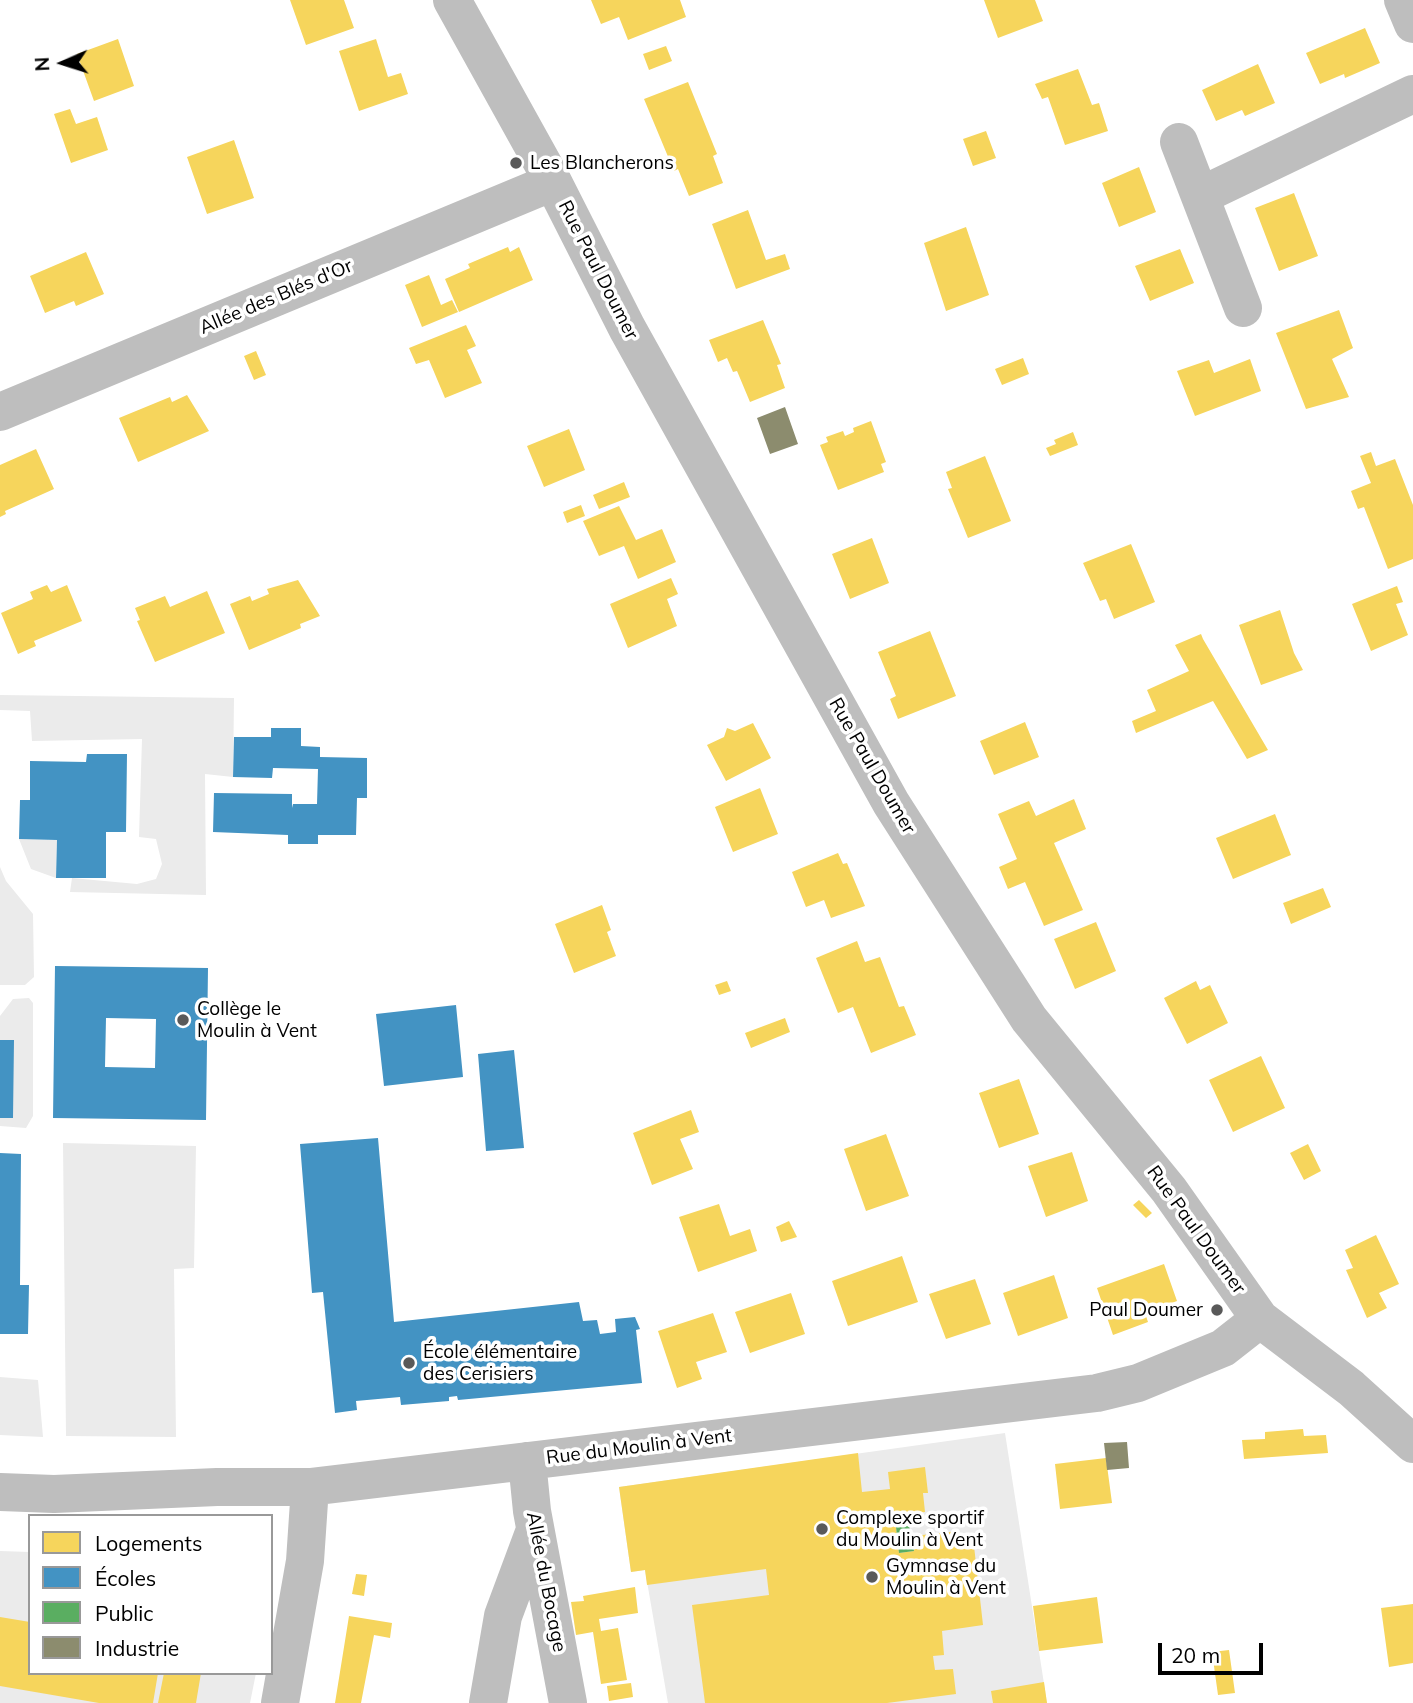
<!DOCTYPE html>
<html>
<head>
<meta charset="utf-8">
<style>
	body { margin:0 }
	#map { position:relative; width:1413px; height:1703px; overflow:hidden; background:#fff; font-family:Mulish,sans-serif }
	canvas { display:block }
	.legend { position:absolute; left:28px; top:1514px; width:245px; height:161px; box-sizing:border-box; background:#fff; border:2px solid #999; margin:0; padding:9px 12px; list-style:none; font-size:21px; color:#000 }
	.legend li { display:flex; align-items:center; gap:14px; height:35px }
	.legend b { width:35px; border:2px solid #999 }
	.north { position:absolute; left:28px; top:28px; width:70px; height:70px; -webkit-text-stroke:5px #fff; paint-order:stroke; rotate:267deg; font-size:19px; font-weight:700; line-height:28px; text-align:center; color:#000 }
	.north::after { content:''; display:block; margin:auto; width:24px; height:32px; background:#000; clip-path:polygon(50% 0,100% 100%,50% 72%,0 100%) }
	.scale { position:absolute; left:1158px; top:1643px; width:105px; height:32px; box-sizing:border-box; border:4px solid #000; border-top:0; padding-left:9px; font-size:21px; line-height:24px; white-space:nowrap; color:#000; -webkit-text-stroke:5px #fff; paint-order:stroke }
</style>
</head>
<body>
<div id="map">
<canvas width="1413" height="1703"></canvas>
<ul class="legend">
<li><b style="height:19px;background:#f6d55c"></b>Logements</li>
<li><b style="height:19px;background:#4393c3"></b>Écoles</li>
<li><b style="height:19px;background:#5aae61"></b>Public</li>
<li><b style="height:19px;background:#8c8c6e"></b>Industrie</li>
</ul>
<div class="north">N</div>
<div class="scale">20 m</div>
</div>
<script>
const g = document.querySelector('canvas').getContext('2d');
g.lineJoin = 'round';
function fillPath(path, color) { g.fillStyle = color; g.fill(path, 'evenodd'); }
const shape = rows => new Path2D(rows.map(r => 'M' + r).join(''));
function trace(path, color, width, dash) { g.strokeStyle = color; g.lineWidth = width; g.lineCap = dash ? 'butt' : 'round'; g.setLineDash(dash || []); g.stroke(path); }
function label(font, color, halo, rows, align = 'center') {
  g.font = font + ' Mulish,sans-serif'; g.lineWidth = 7; g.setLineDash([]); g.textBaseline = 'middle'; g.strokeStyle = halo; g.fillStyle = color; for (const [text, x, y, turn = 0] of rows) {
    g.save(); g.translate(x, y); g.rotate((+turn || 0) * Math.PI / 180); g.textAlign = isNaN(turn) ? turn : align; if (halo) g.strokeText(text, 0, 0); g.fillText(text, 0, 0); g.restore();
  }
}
fillPath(shape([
	[0,695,234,698,233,777,205,774,206,895,70,892,72,878,137,884,156,879,162,864,156,839,139,837,142,739,32,741,30,711,0,710],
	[19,839,57,840,56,878,31,869],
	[0,867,6,881,33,914,34,977,25,985,0,985],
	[29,998,33,1003,33,1116,26,1128,0,1126,0,1016,13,999],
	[63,1143,196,1146,194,1268,174,1269,176,1437,66,1436],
	[0,1377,38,1380,43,1437,0,1435],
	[1005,1433,1047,1703,668,1703,645,1570,631,1572,619,1487],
	[0,1551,30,1552,30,1673,256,1673,250,1703,0,1703]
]), '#ebebeb');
fillPath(shape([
	[290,0,344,0,354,28,306,45],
	[591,0,680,0,686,17,628,40,619,17,601,24],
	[984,0,1035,0,1043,21,998,38],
	[1365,28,1380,63,1345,78,1344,74,1320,84,1306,53],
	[118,39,134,86,94,101,77,54],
	[376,39,388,77,401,73,408,94,359,111,339,51],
	[666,46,672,61,649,70,643,54],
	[1258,64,1275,103,1245,116,1242,110,1216,121,1202,90],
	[1078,69,1092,105,1099,103,1108,131,1065,145,1048,97,1042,99,1035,84],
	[688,82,717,154,713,156,723,183,689,196,678,169,674,171,644,99],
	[70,109,76,124,97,117,108,150,71,163,54,114],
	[986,131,996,158,973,166,963,139],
	[234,140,254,198,207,214,187,157],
	[1139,167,1156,212,1119,227,1102,183],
	[1294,193,1318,256,1279,271,1255,208],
	[748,210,766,260,785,254,790,269,736,289,712,224],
	[966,227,989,295,946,311,924,243],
	[508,247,510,252,519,247,533,280,459,312,445,279,470,268,468,264],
	[1180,249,1194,283,1150,301,1135,266],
	[86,252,104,294,76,306,74,301,45,313,30,276],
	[429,275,441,305,452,300,458,312,422,327,405,285],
	[1339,310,1353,348,1332,359,1349,397,1306,409,1276,333],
	[763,320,781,364,777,365,785,388,750,402,737,371,733,372,727,358,718,362,709,340],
	[466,325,476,346,467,350,482,383,445,398,429,360,416,364,409,348],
	[256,351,266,375,254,380,244,356],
	[1023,358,1029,374,1002,385,995,369],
	[1250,359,1261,391,1195,416,1177,371,1209,360,1214,373],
	[187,395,209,431,138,462,119,418,170,397,172,402],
	[871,421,886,462,881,464,884,472,838,490,820,445,828,442,826,437,843,431,845,436,854,432,853,428],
	[569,429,585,470,544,487,527,446],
	[1073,432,1078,445,1050,456,1046,448,1056,444,1054,440],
	[36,449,54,489,5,511,6,514,0,517,0,465],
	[1371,452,1376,466,1395,459,1413,505,1413,559,1388,569,1364,507,1358,509,1351,491,1371,483,1360,456],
	[985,456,1011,521,968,538,948,489,952,488,946,472],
	[624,482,630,497,599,509,593,495],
	[581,505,585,516,567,523,563,512],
	[619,506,636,540,662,529,676,562,638,579,624,546,599,556,583,521],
	[872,538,889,583,850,599,832,554],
	[1131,544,1155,602,1114,619,1106,599,1100,601,1083,563],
	[671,578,678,594,667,599,677,626,628,648,610,604],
	[298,580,320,616,300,624,301,628,249,650,230,604,250,596,252,601,269,594,267,589],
	[47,585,51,592,67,585,82,621,34,641,36,646,18,654,1,613,33,599,30,592],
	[1397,586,1403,602,1396,604,1408,635,1371,651,1352,604],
	[207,591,225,633,155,662,137,621,140,620,135,608,165,596,170,607],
	[1280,610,1294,653,1303,670,1261,685,1239,625],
	[930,631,956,696,898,719,890,699,896,696,878,652],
	[1201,634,1203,639,1268,750,1247,759,1213,701,1136,733,1132,721,1156,711,1147,690,1189,671,1175,645],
	[1025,722,1039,757,994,775,980,741],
	[753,723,771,758,726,781,707,745,724,737,727,728,735,731],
	[760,788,778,834,733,852,715,807],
	[1074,799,1086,829,1054,843,1083,910,1044,926,1025,882,1008,889,999,867,1017,859,998,814,1029,801,1036,816],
	[1275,814,1291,855,1233,879,1216,838],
	[838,853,843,864,847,863,865,906,831,918,824,900,806,907,792,872],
	[1323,888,1331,907,1291,924,1283,903],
	[602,905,611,930,607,932,616,956,574,973,555,924],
	[1096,922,1116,971,1075,989,1054,939],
	[857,941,865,962,880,957,899,1007,904,1006,916,1035,871,1053,853,1007,838,1013,816,958],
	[727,981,731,991,719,995,715,985],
	[1196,981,1200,990,1210,985,1228,1023,1187,1044,1164,998],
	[785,1018,790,1032,751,1048,745,1033],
	[1261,1056,1285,1108,1233,1132,1209,1080],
	[1019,1079,1039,1134,999,1148,979,1093],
	[691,1110,699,1132,680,1139,693,1169,652,1185,633,1133],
	[886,1134,909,1196,866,1211,844,1149],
	[1308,1144,1321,1171,1304,1180,1290,1153],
	[1072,1152,1088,1201,1046,1217,1028,1166],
	[1139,1200,1152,1213,1146,1218,1133,1205],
	[719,1204,730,1236,750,1229,757,1251,698,1272,679,1217],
	[789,1221,797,1237,781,1242,776,1227],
	[1376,1235,1399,1284,1379,1293,1387,1308,1367,1318,1346,1270,1353,1268,1345,1250],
	[902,1256,918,1302,848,1326,832,1281],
	[1164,1264,1177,1301,1145,1313,1148,1322,1113,1335,1097,1288],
	[1054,1275,1068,1318,1018,1336,1003,1293],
	[975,1279,991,1324,946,1339,929,1294],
	[791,1293,805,1334,750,1353,735,1312],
	[713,1313,727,1352,696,1362,702,1379,677,1388,658,1331],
	[1303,1429,1304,1436,1326,1435,1328,1453,1244,1459,1242,1440,1265,1439,1265,1432],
	[858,1453,862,1492,890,1489,888,1472,925,1467,928,1493,923,1493,925,1512,908,1514,909,1525,896,1527,899,1553,914,1551,913,1536,959,1531,960,1547,974,1546,983,1625,942,1631,944,1655,933,1656,935,1670,953,1669,956,1694,887,1703,705,1703,692,1605,769,1595,766,1569,647,1585,645,1570,631,1572,619,1487],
	[1106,1458,1112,1503,1060,1509,1055,1464],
	[356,1574,367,1575,364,1596,352,1594],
	[635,1587,638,1613,599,1619,601,1631,618,1628,627,1680,601,1684,593,1632,576,1635,571,1602,584,1601,583,1596],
	[1097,1597,1103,1643,1039,1651,1033,1606],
	[1413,1604,1413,1663,1389,1667,1381,1608],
	[349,1616,392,1623,390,1638,374,1635,361,1703,335,1703],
	[0,1617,30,1622,30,1673,158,1673,153,1703,99,1703,0,1686],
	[1229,1650,1235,1693,1218,1695,1212,1652],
	[164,1673,201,1673,196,1703,158,1703],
	[1044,1682,1047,1703,993,1703,991,1691],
	[631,1683,633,1697,609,1701,607,1686]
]), '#f6d55c');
fillPath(shape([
	[271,728,301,728,301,746,320,747,320,757,367,758,367,798,357,798,356,835,318,835,318,844,288,844,288,835,213,832,214,793,292,794,292,808,293,804,317,804,318,769,273,768,272,778,233,777,234,737,271,737],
	[87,754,127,754,126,832,106,832,106,878,56,878,57,840,19,839,20,800,30,800,30,761,86,762],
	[55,966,208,968,206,1120,53,1118],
	[106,1018,156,1019,155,1068,105,1067],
	[456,1005,463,1077,384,1086,376,1014],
	[0,1040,14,1040,13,1118,0,1118],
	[514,1050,524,1148,486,1151,478,1054],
	[378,1138,394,1322,579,1302,583,1321,597,1320,600,1334,616,1332,615,1319,635,1317,640,1329,636,1330,642,1383,458,1400,457,1396,449,1397,449,1401,401,1405,400,1397,356,1401,357,1410,335,1413,323,1292,312,1293,300,1144],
	[0,1153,21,1154,20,1285,29,1285,28,1334,0,1334]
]), '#4393c3');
fillPath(shape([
	[909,1525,914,1551,899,1553,896,1527]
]), '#5aae61');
fillPath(shape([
	[785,407,798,444,770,454,757,418],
	[1127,1442,1129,1468,1107,1470,1104,1443]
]), '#8c8c6e');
trace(shape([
	[452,0,553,182,627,328,891,803,1029,1019,1169,1190,1260,1319,1351,1388,1413,1444],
	[1403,0,1413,24],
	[1179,142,1243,308],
	[1200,196,1413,94],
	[0,412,553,182],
	[527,1461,532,1511,568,1703],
	[0,1492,54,1494,217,1487,310,1487,1097,1393,1138,1383,1223,1348,1260,1319],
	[280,1703,305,1561,310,1487],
	[488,1703,503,1616,535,1530]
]), '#bebebe', 38);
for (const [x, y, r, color] of [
	[516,163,7,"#595959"],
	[183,1020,7,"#595959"],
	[1217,1310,7,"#595959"],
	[409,1363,7,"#595959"],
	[822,1529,7,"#595959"],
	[872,1577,7,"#595959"]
]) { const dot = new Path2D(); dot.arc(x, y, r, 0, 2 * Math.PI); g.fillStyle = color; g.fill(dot); trace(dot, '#fff', 2.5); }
label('19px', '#000', '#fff', [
	["Les Blancherons",530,163],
	["Collège le",197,1009],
	["Moulin à Vent",197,1031],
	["Paul Doumer",1203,1310,"right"],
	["École élémentaire",423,1352],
	["des Cerisiers",423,1374],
	["Complexe sportif",836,1518],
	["du Moulin à Vent",836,1540],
	["Gymnase du",886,1566],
	["Moulin à Vent",886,1588]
], 'left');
label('19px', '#000', '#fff', [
	["Rue Paul Doumer",598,270,63],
	["Allée des Blés d'Or",276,297,-23],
	["Rue Paul Doumer",872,766,60],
	["Rue Paul Doumer",1196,1230,54],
	["Rue du Moulin à Vent",639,1447,-7],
	["Allée du Bocage",546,1582,79]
]);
</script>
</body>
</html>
